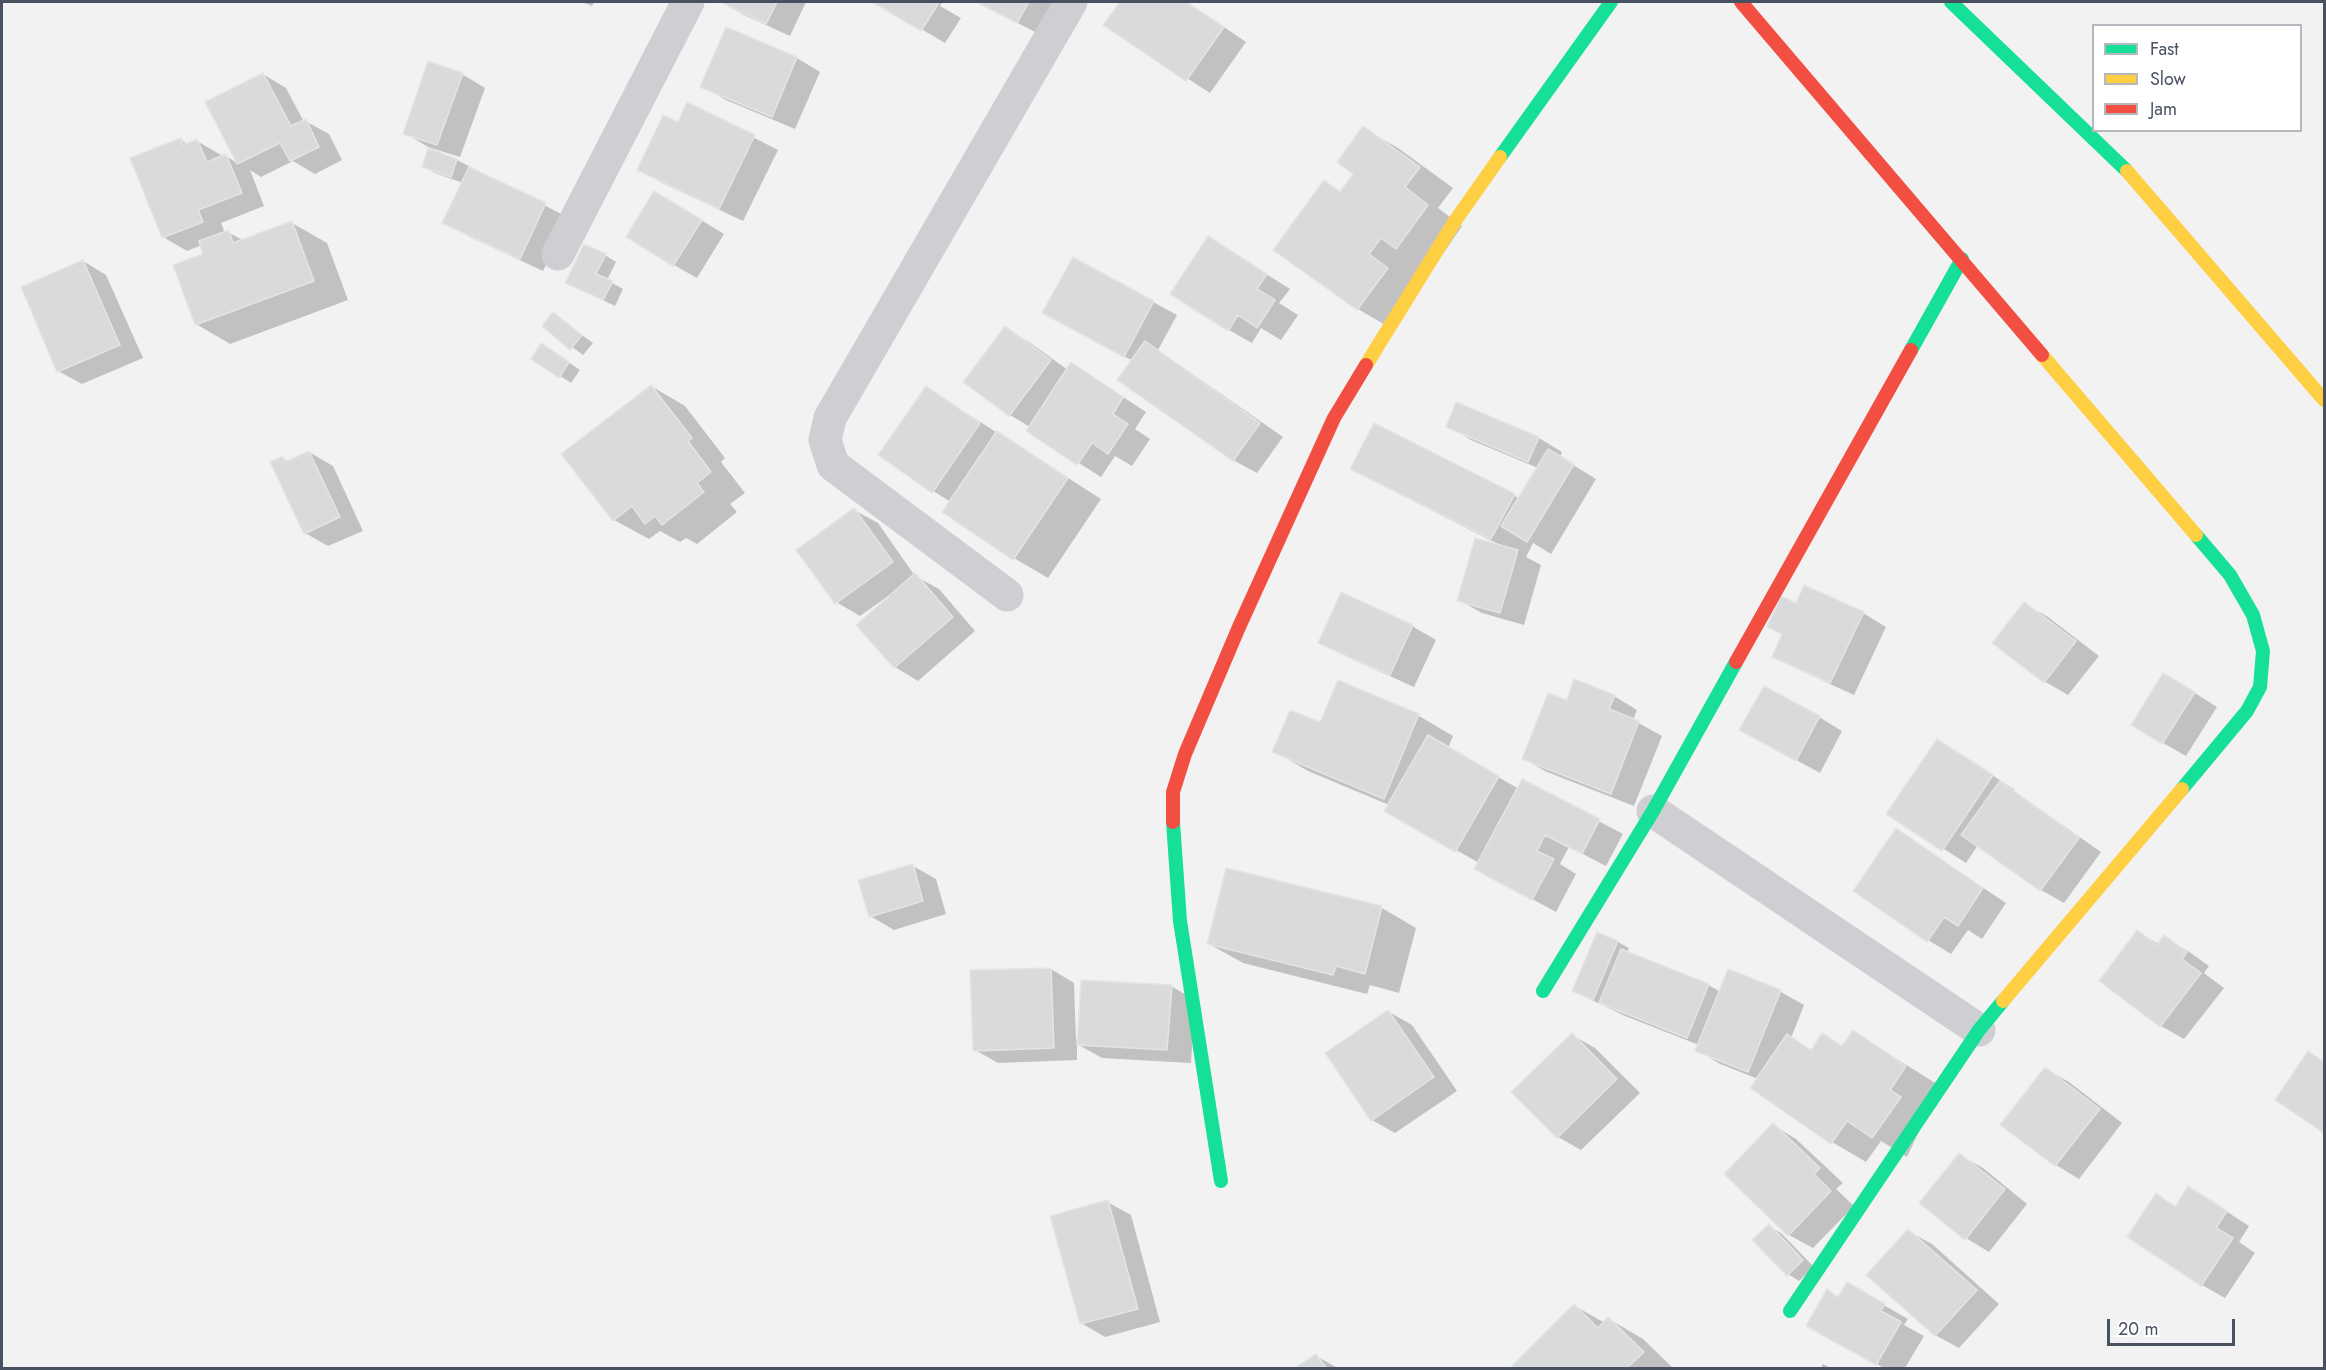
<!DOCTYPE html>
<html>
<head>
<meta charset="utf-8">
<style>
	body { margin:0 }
	#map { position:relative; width:2326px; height:1370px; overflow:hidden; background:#f2f2f2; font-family:Jost,sans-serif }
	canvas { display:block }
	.frame { position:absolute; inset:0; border:3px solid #475160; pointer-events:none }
	.legend { position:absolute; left:2092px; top:24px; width:210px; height:108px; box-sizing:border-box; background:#fff; border:2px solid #b5b9bf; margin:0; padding:8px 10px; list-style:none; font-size:18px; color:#475160 }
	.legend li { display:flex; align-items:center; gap:12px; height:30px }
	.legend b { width:30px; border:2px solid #b5b9bf }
	.scale { position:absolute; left:2107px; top:1319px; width:128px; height:27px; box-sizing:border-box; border:3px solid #475160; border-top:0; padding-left:8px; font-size:18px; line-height:21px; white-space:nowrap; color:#475160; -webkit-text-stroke:4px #fff; paint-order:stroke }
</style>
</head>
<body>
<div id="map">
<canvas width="2326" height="1370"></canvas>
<div class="frame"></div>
<ul class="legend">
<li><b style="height:8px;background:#16e098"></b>Fast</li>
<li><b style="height:8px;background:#ffcf43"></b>Slow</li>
<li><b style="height:8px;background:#f24e42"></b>Jam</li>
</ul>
<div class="scale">20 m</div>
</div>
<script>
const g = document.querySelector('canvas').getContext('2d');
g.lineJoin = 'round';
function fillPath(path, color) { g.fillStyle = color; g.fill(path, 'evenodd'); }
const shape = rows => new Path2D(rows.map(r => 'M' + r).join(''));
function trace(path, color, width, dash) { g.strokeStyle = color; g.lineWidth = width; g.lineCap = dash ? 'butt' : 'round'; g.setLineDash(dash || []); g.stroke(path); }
fillPath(shape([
	[581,2,594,2,592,6],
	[721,2,806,2,790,36,744,15],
	[875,2,942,2,940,6,961,18,945,43],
	[977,2,1059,2,1041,35],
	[1122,2,1187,2,1246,42,1210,93,1105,25],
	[726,29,797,58,820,72,795,129,726,100,702,86],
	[263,74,286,88,304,122,305,121,329,134,342,160,315,174,293,161,261,177,250,170,264,206,221,223,225,233,228,232,244,241,292,223,327,243,348,300,230,344,196,324,205,255,202,245,187,251,163,237,181,140,189,145,197,141,221,155,222,158,226,156,237,163],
	[462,74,485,88,460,157,428,147,405,133],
	[688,104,778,150,743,221,662,183,639,169,678,124],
	[1363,128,1398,148,1453,188,1438,208,1462,226,1392,329,1358,309,1275,250,1324,182,1341,192,1355,173],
	[429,150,457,160,569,218,543,271,468,236,444,222,463,183,435,173,423,167],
	[678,206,724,234,697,278,674,265],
	[1209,238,1290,289,1279,303,1298,315,1281,340,1261,328,1252,343,1229,330],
	[605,255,616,262,607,280,623,289,615,306,567,283],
	[1074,259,1177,315,1158,350,1283,437,1257,473,1233,460,1133,361,1068,326],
	[83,261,106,275,143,358,82,384,58,371],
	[553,314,593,343,583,355,544,326],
	[1005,328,1029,342,1068,370,1094,378,1146,412,1135,429,1150,439,1132,466,1115,456,1101,477,1028,431,1030,427,1010,415],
	[553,352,580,370,571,383,533,358],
	[651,386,685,406,725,458,721,462,745,493,730,504,737,512,697,544,686,538,680,542,660,531,649,539,614,520],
	[927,388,1101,499,1048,578,1014,558,951,502,933,491],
	[1457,404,1539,438,1562,452,1560,457,1596,479,1551,554,1533,543,1526,557,1541,565,1524,625,1482,613,1459,600,1500,545,1387,488,1352,468,1514,495,1519,499,1538,468,1471,440,1448,426],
	[309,452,333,466,363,531,328,546,305,533,283,458,289,462],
	[854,510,878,523,915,576,939,589,975,631,918,681,895,667,891,594,860,616,836,602],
	[2025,604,2048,617,2099,656,2068,695,2044,681],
	[1796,605,1863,613,1886,627,1854,695,1797,669,1774,656,1783,635,1769,627],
	[1412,626,1436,640,1414,687,1343,655,1320,642],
	[1338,682,1419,716,1453,736,1448,748,1519,789,1523,781,1623,834,1606,866,1569,847,1560,864,1576,874,1556,912,1499,881,1479,863,1386,810,1389,805,1308,771,1274,751,1320,724],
	[2187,688,2217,707,2186,756,2163,743],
	[1614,696,1637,710,1633,720,1662,736,1634,806,1547,772,1524,759,1567,702],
	[1819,717,1842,731,1820,773,1765,743],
	[1960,754,2015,790,2014,791,2101,852,2064,903,2041,890,1978,845,1966,863,1889,814],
	[1896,830,2006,903,1982,939,1968,930,1951,954,1928,940],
	[913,866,936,879,946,914,894,930,870,916],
	[1382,908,1416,928,1399,993,1370,985,1367,994,1243,963,1209,944],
	[2137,932,2159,944,2165,937,2188,951,2209,966,2204,973,2224,988,2184,1039,2161,1026,2101,980],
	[1618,942,1629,948,1627,953,1708,985,1721,992,1729,971,1781,992,1804,1005,1791,1038,1812,1050,1823,1035,1844,1047,1854,1032,1940,1086,1907,1157,1881,1141,1866,1162,1832,1142,1758,1079,1720,1064,1697,1050,1699,1045,1625,1016,1573,991],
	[1051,969,1074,983,1076,1040,1171,986,1195,1000,1191,1063,1102,1058,1077,1044,1077,1060,998,1063,975,1050],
	[1389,1012,1412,1025,1457,1091,1395,1133,1372,1120],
	[1572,1035,1595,1048,1640,1093,1581,1150,1558,1137],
	[2308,1053,2324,1062,2324,1131,2277,1100],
	[2046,1069,2069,1082,2122,1123,2079,1179,2056,1165],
	[1773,1125,1796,1139,1843,1183,1836,1189,1854,1206,1813,1248,1789,1235],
	[1959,1155,1983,1168,2027,1204,1989,1252,1966,1238],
	[2156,1195,2177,1207,2212,1202,2249,1226,2239,1242,2255,1253,2225,1298,2202,1285],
	[1107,1202,1131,1215,1160,1322,1105,1337,1081,1323],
	[1769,1226,1781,1233,1814,1267,1799,1281,1788,1274],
	[1908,1231,1932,1244,1999,1304,1959,1348,1935,1335],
	[1847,1284,1908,1319,1904,1325,1924,1336,1905,1368,1884,1368,1808,1325,1839,1298],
	[1575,1306,1605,1323,1609,1319,1643,1339,1673,1368,1512,1368],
	[1316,1356,1338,1368,1298,1368],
	[1823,1364,1831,1368,1821,1368]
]), '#0003');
const building = shape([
	[720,2,777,2,766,24,720,2],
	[872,2,935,2,938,4,921,31,872,2],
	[976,2,1029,2,1017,23,976,2],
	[1120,2,1186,2,1224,27,1186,81,1103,25,1120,2],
	[726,27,797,57,772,117,700,87,726,27],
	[428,61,463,73,437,145,403,134,428,61],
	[263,73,291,126,306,119,319,147,290,161,280,143,237,164,205,102,263,73],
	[687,102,755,135,719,209,637,170,663,115,678,122,687,102],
	[1363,126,1420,167,1405,187,1428,205,1396,249,1381,238,1369,254,1388,268,1357,310,1273,250,1324,180,1340,192,1353,174,1337,162,1363,126],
	[181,138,183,145,197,139,207,162,226,154,242,193,198,210,203,222,162,238,130,158,181,138],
	[428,148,457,159,451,177,422,167,428,148],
	[469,167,546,203,520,259,442,223,469,167],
	[654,191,702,220,673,266,626,237,654,191],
	[292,221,314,281,195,325,173,265,203,254,199,241,229,230,233,243,292,221],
	[1208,236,1267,274,1257,289,1275,300,1257,328,1238,315,1228,331,1170,294,1208,236],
	[584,244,606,254,596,274,613,281,603,300,565,283,584,244],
	[1073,257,1154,301,1124,357,1042,313,1073,257],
	[83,260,120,345,57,372,21,287,83,260],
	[553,312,582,335,570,350,542,326,553,312],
	[1005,326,1051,360,1009,416,963,382,1005,326],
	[1145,341,1260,423,1233,461,1117,380,1145,341],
	[541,343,569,362,559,378,531,359,541,343],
	[1071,362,1123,397,1113,414,1128,424,1108,454,1092,443,1077,465,1026,431,1071,362],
	[651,385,692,438,688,441,711,472,697,483,704,492,662,525,655,516,645,524,632,506,613,521,561,454,651,385],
	[926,386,980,423,932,493,878,455,926,386],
	[1456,402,1539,437,1528,462,1446,427,1456,402],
	[1374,423,1515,494,1491,539,1350,469,1374,423],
	[997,431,1068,478,1013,560,942,512,997,431],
	[1548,449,1574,464,1527,542,1501,526,1548,449],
	[309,451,340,517,304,534,270,462,283,456,285,462,309,451],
	[854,508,893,562,835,604,796,550,854,508],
	[1475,538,1518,550,1500,613,1457,601,1475,538],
	[915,573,953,617,894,668,856,625,915,573],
	[1804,585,1864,612,1830,683,1772,657,1782,634,1767,627,1781,596,1796,603,1804,585],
	[1341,592,1413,625,1390,675,1318,643,1341,592],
	[2024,602,2076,641,2044,683,1992,643,2024,602],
	[2163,673,2195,692,2162,744,2131,725,2163,673],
	[1574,679,1615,695,1609,709,1639,721,1611,794,1522,759,1548,693,1567,700,1574,679],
	[1338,680,1419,714,1384,799,1272,752,1290,710,1320,722,1338,680],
	[1764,686,1820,716,1796,761,1739,730,1764,686],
	[1428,735,1499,776,1455,852,1384,811,1428,735],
	[1937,739,1993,775,1942,851,1886,814,1937,739],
	[1522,779,1600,819,1582,854,1545,835,1537,851,1554,859,1532,900,1474,869,1522,779],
	[2000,781,2079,838,2040,891,1961,835,2000,781],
	[1896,828,1983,888,1958,926,1944,917,1927,942,1853,891,1896,828],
	[913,864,923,901,869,917,858,880,913,864],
	[1226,868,1382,906,1365,974,1336,966,1333,975,1207,944,1226,868],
	[2137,930,2157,945,2164,935,2187,952,2182,959,2201,973,2160,1027,2099,981,2137,930],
	[1597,932,1618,941,1593,1000,1572,991,1597,932],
	[1621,949,1709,984,1687,1038,1599,1003,1621,949],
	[1051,968,1054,1048,973,1051,970,970,1051,968],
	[1728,969,1781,990,1748,1072,1695,1051,1728,969],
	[1081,980,1172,985,1167,1050,1077,1045,1081,980],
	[1388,1010,1434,1077,1371,1121,1325,1053,1388,1010],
	[1853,1030,1906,1066,1890,1090,1901,1097,1872,1138,1847,1121,1831,1144,1750,1088,1787,1034,1811,1050,1822,1033,1842,1046,1853,1030],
	[1572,1033,1617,1079,1557,1138,1511,1092,1572,1033],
	[2308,1051,2324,1062,2324,1133,2275,1100,2308,1051],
	[2045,1067,2100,1109,2055,1166,2000,1125,2045,1067],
	[1773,1123,1820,1168,1814,1174,1831,1191,1788,1236,1724,1174,1773,1123],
	[1959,1153,2005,1189,1965,1240,1919,1203,1959,1153],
	[2188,1186,2227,1211,2216,1228,2233,1238,2201,1286,2127,1237,2156,1193,2175,1207,2188,1186],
	[1108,1200,1138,1309,1080,1324,1050,1216,1108,1200],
	[1769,1224,1803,1260,1787,1276,1752,1240,1769,1224],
	[1908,1229,1977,1290,1935,1336,1866,1275,1908,1229],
	[1847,1282,1885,1304,1881,1311,1901,1322,1876,1365,1806,1326,1827,1289,1838,1297,1847,1282],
	[1574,1304,1598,1328,1608,1317,1644,1352,1627,1368,1510,1368,1574,1304],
	[1316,1354,1326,1368,1295,1368,1316,1354]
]);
fillPath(building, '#d9dadc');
trace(building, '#e3e4e5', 1.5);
trace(shape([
	[558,254,688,2],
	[1007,595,833,465,825,440,830,418,1071,2],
	[1653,811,1979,1030]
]), '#cdcfd3', 33);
trace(shape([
	[1951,2,2127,171],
	[1500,157,1611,2],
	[1911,350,1962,259],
	[2182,789,2247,711,2260,687,2263,651,2253,615,2230,575,2196,535],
	[1173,822,1180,921,1221,1181],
	[1543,991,1653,811,1736,662],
	[1790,1311,1979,1030,2003,1001]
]), '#16e098', 14);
trace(shape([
	[2127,171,2324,400],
	[2042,355,2196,535],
	[1366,365,1455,221,1500,157],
	[2003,1001,2182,789]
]), '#ffcf43', 14);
trace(shape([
	[1741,2,2042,355],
	[1736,662,1911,350],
	[1173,822,1173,792,1185,754,1239,627,1334,418,1366,365]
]), '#f24e42', 14);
</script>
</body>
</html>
